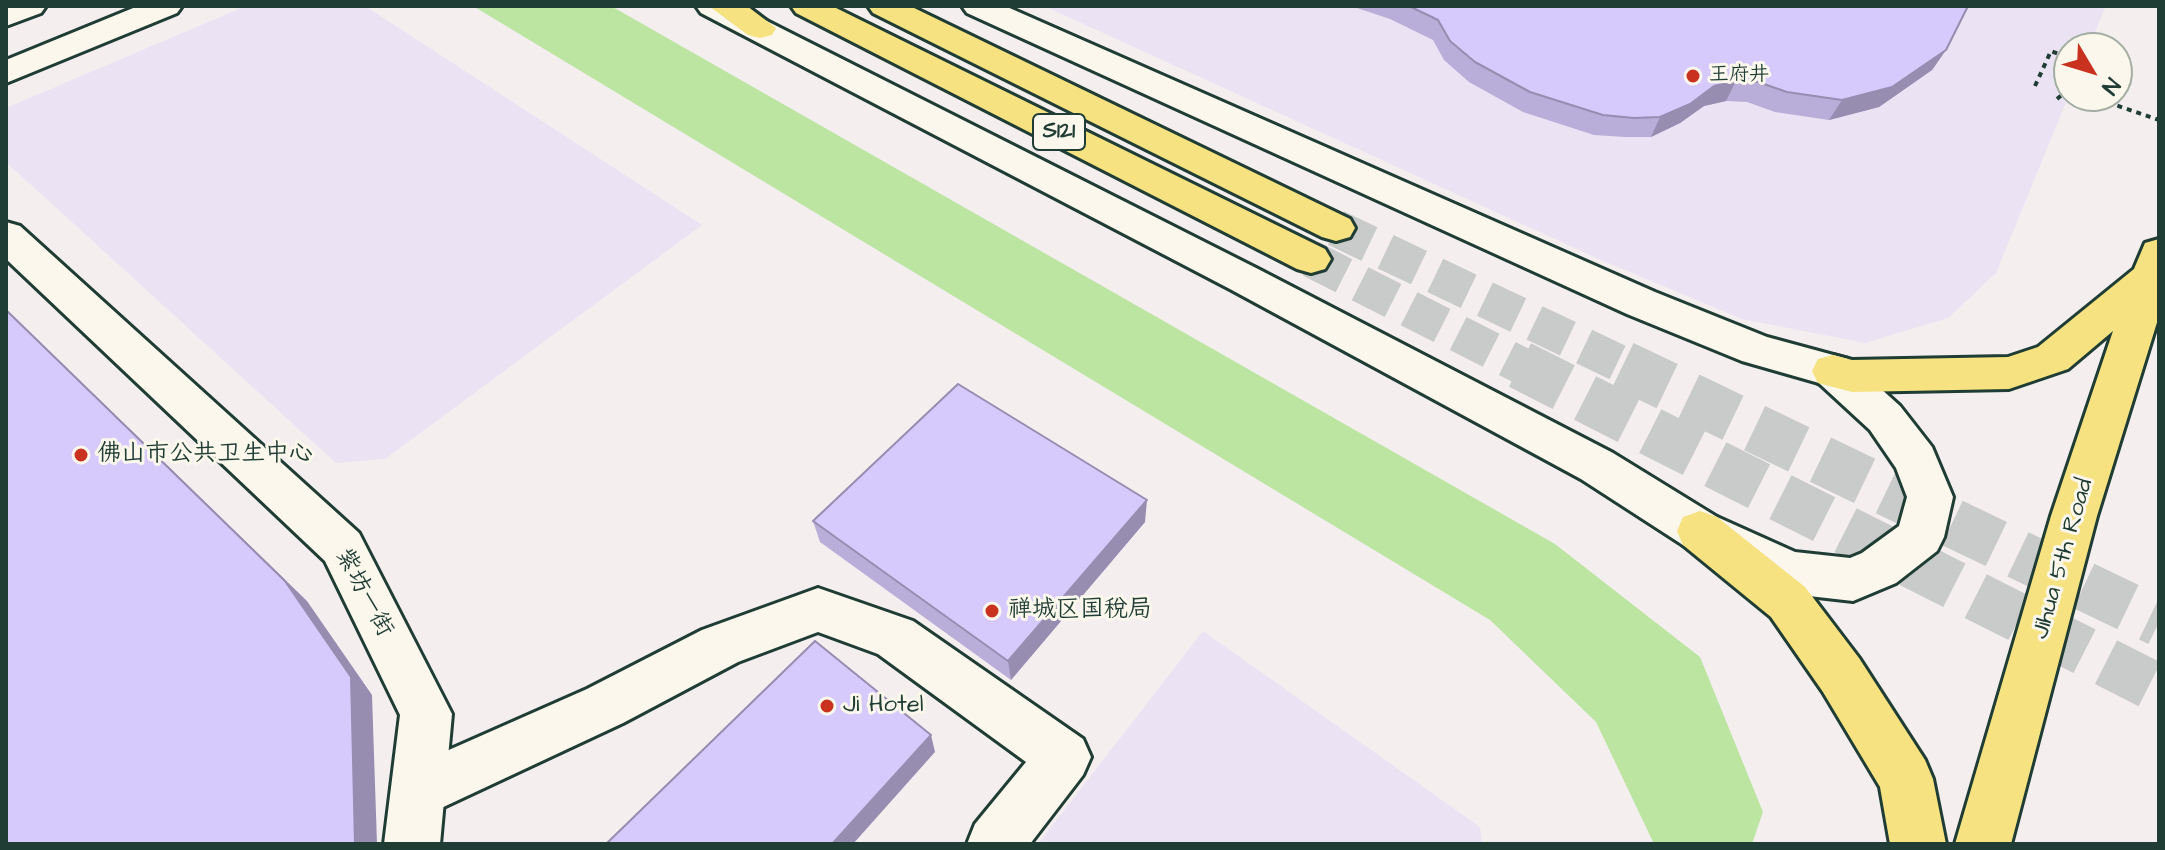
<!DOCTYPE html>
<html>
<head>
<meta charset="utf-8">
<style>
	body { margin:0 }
	#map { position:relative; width:2165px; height:850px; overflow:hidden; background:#f4eeef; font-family:"Architects Daughter",sans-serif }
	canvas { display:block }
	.frame { position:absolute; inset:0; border:8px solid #1f3d34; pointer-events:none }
	.north { position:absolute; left:2053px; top:32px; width:80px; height:80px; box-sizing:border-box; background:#fbf7ec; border:2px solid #a3ada2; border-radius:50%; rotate:128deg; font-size:22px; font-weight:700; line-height:32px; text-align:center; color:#1f3d34 }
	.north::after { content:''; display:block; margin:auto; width:28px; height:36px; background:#c8321e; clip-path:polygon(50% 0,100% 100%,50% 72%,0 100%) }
</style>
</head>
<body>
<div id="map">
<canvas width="2165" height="850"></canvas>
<div class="frame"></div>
<div class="north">N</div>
</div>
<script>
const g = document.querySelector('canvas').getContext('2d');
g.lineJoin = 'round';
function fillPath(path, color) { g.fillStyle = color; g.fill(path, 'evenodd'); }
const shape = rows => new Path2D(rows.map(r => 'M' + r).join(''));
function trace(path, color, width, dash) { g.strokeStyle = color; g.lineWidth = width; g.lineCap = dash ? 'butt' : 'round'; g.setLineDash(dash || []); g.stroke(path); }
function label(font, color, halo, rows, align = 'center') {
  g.font = font + ' "Architects Daughter","LXGW WenKai TC",sans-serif'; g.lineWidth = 6; g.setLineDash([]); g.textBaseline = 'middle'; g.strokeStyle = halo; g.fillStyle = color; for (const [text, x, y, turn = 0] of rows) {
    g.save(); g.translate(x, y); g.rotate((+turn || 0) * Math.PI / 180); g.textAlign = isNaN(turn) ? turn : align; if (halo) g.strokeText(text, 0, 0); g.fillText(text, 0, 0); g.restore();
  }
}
fillPath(shape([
	[246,6,365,6,702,225,385,459,336,463,6,162,6,108],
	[1044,6,2106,6,2088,48,2069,48,2069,95,1996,273,1948,318,1865,343,1742,319,1601,260],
	[1203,631,1480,827,1482,844,1038,844]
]), '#ebe3f3');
fillPath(shape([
	[473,6,611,6,1555,544,1700,657,1763,812,1752,844,1654,844,1596,722,1490,620]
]), '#bce5a2');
trace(shape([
	[1336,228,1627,367],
	[1311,259,1524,367]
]), '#c9cbca', 37, [37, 18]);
trace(shape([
	[1520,365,2159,689],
	[1623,365,2159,622]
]), '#c9cbca', 49, [49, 24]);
const street = shape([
	[818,588,913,621,1083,739,1091,757,1083,775,1030,844,967,844,975,824,1026,762,878,654,818,632,738,662,623,723,437,810,418,818,399,810,391,791,399,772,587,689,702,630,818,588]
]);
const secondary = shape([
	[6,6,46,6,41,13,6,26,6,6],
	[138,6,182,6,177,13,6,83,6,60,138,6],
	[696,6,737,6,1258,269,1613,453,1717,517,1795,552,1850,558,1862,553,1899,526,1907,497,1896,468,1870,430,1819,383,1742,361,1627,314,967,13,962,6,1005,6,1655,292,1767,337,1848,359,1900,406,1932,447,1953,497,1944,537,1937,551,1896,583,1853,601,1791,594,1774,588,1683,545,1581,479,1230,289,701,13,696,6],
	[6,222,20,226,359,533,452,714,440,844,384,844,400,715,325,561,6,259,6,222]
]);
const primary = shape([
	[2159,239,2159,316,2097,516,2011,844,1955,844,2051,516,2113,331,2068,369,2009,389,1852,392,1818,383,1812,371,1818,359,1833,355,1852,360,2008,357,2038,347,2134,269,2145,243,2159,239],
	[1700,511,1717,517,1805,587,1859,658,1925,760,1933,779,1946,844,1890,844,1880,787,1823,692,1771,617,1683,545,1677,531,1683,517,1700,511]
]);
const highway = shape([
	[709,6,747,6,776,28,772,35,760,38,748,35,709,6],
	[791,6,832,6,1325,249,1331,259,1325,269,1311,273,1297,269,796,13,791,6],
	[868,6,910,6,1350,219,1355,228,1350,237,1336,241,1322,237,873,13,868,6]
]);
trace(street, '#1f3d34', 6);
trace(secondary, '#1f3d34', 6);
trace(primary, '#1f3d34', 6);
trace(highway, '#1f3d34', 6);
trace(shape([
	[2035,86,2051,51,2069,58],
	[2089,96,2159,120],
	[2057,99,2069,89]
]), '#1f3d34', 4, [5, 5]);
fillPath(street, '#fbf7ec');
fillPath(secondary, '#fbf7ec');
fillPath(primary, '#f6e281');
fillPath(highway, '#f6e281');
fillPath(shape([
	[1351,6,1968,6,1946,50,1932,70,1879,107,1829,120,1775,112,1747,102,1726,101,1704,106,1680,123,1651,137,1625,137,1594,135,1523,112,1469,82,1444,60,1433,40,1390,19],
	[813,521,1145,522,1011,680,820,542]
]), '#b8aed9');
fillPath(shape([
	[1946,50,1932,70,1879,107,1829,120,1842,100],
	[1736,81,1726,101,1704,106,1680,123,1651,137,1660,117,1714,86],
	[6,309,307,601,372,695,377,844,355,844],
	[1147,500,1145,522,1011,680,1008,661],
	[931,735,935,752,853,844,832,844]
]), '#968db0');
const building = shape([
	[1409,6,1968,6,1946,50,1892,87,1842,100,1787,92,1758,82,1736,81,1714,86,1690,104,1660,117,1634,118,1603,115,1530,92,1475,62,1450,41,1438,20,1409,6],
	[6,310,285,581,351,677,355,844,6,844,6,310],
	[958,384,1147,500,1008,661,813,521,958,384],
	[815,641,931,735,832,844,606,844,815,641]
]);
fillPath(building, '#d6cafc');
trace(building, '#968db0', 2);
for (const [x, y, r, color] of [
	[1693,76,8,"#c8321e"],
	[81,455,8,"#c8321e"],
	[992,611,8,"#c8321e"],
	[827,706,8,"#c8321e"]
]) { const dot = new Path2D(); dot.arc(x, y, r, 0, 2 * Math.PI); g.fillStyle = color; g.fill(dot); trace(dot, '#fbf7ec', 3); }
label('20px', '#1f3d34', '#fbf7ec', [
	["王府井",1709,76]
], 'left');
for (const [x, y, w] of [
	[1059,132,52]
]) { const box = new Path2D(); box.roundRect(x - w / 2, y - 18, w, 36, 6); g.fillStyle = '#fbf7ec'; g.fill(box); trace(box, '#1f3d34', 2); }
label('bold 22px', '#1f3d34', null, [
	["S121",1059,132]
]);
label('24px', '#1f3d34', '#fbf7ec', [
	["佛山市公共卫生中心",97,455],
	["禅城区国税局",1008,611],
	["Ji Hotel",843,706]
], 'left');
label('24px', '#1f3d34', '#fbf7ec', [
	["Jihua 5th Road",2064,559,-74],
	["紫坊一街",363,593,62]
]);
</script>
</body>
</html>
